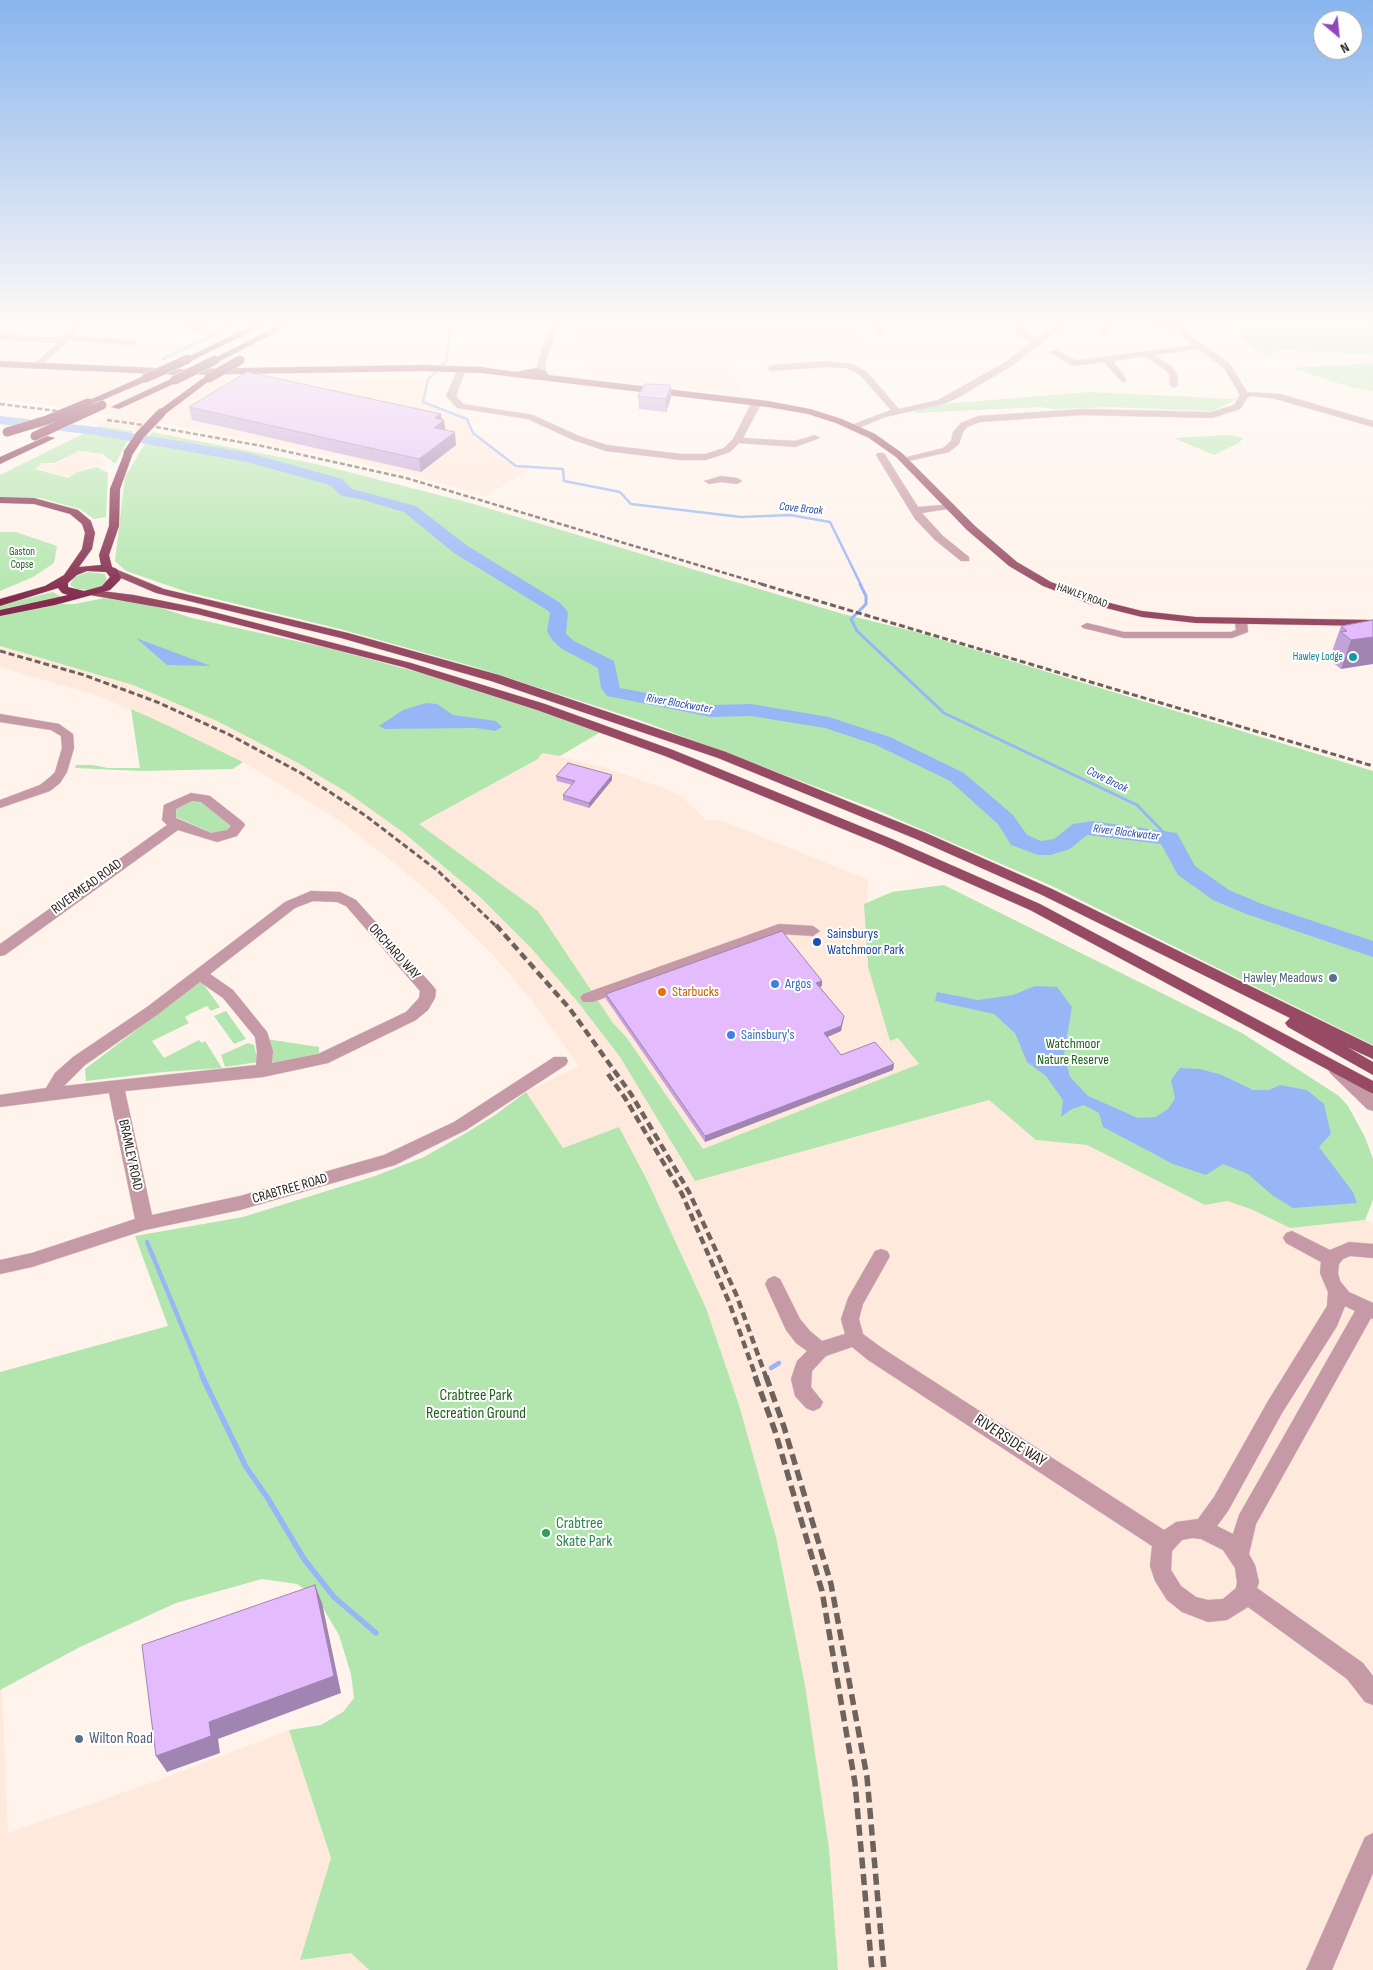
<!DOCTYPE html>
<html>
<head>
<meta charset="utf-8">
<style>
	body { margin:0 }
	#map { position:relative; width:1373px; height:1970px; overflow:hidden; background:#fff3eb; font-family:"Sofia Sans Condensed",sans-serif }
	canvas { display:block }
	.north { position:absolute; left:1313px; top:10px; width:50px; height:50px; box-sizing:border-box; background:#fff; border:1px solid #a8a5a3; border-radius:50%; rotate:152deg; font-size:14px; font-weight:700; line-height:20px; text-align:center; color:#251e1a }
	.north::after { content:''; display:block; margin:auto; width:18px; height:22px; background:#9248ba; clip-path:polygon(50% 0,100% 100%,50% 72%,0 100%) }
</style>
</head>
<body>
<div id="map">
<canvas width="1373" height="1970"></canvas>
<div class="north">N</div>
</div>
<script>
const g = document.querySelector('canvas').getContext('2d');
g.lineJoin = 'round';
function fillPath(path, color) { g.fillStyle = color; g.fill(path, 'evenodd'); }
const shape = rows => new Path2D(rows.map(r => 'M' + r).join(''));
function trace(path, color, width, dash) { g.strokeStyle = color; g.lineWidth = width; g.lineCap = dash ? 'butt' : 'round'; g.setLineDash(dash || []); g.stroke(path); }
function label(font, color, halo, rows, align = 'center') {
  g.font = font + ' "Sofia Sans Condensed",sans-serif'; g.lineWidth = 4; g.setLineDash([]); g.textBaseline = 'middle'; g.strokeStyle = halo; g.fillStyle = color; for (const [text, x, y, turn = 0] of rows) {
    g.save(); g.translate(x, y); g.rotate((+turn || 0) * Math.PI / 180); g.textAlign = isNaN(turn) ? turn : align; if (halo) g.strokeText(text, 0, 0); g.fillText(text, 0, 0); g.restore();
  }
}
fillPath(shape([
	[576,325,847,325,866,342,723,356,745,396,586,377,587,352,575,334],
	[0,366,195,378,312,374,330,379,424,378,428,380,423,402,467,419,473,433,516,466,533,467,487,496,338,457,178,426,147,421,138,430,96,425,112,416,59,409,58,406,0,400],
	[76,452,97,455,100,460,106,460,102,465,87,467,69,477,37,468,42,463,55,464],
	[0,646,133,685,217,721,298,763,348,793,404,833,480,897,531,948,577,1001,620,1057,695,1181,989,1100,1036,1140,1087,1145,1205,1205,1227,1201,1251,1209,1290,1228,1365,1220,1373,1224,1373,1970,838,1970,829,1848,805,1685,776,1537,739,1406,706,1308,648,1182,619,1127,563,1148,526,1092,579,1066,532,1001,493,955,437,899,387,857,339,820,243,762,169,726,95,695,0,667],
	[542,752,606,768,666,789,681,796,706,820,723,821,738,827,868,880,865,937,868,967,890,1041,898,1038,919,1064,703,1149,700,1147,627,1038,613,1023,590,990,419,824,538,759],
	[2,1689,8,1833,159,1780,289,1730,331,1858,301,1960,351,1953,369,1970,0,1970,0,1690]
]), '#ffe9dc');
fillPath(shape([
	[1243,325,1373,325,1373,355,1279,350,1268,357,1252,347,1237,334],
	[1373,363,1373,391,1350,387,1292,368],
	[1090,392,1237,399,1212,411,1110,407,1055,409,1040,407,913,413,919,408,953,403],
	[99,426,133,431,115,464,103,454,79,451,54,463,42,463,35,469,68,478,77,472,97,467,108,473,106,517,94,519,80,509,40,498,0,497,0,475],
	[152,432,321,465,474,504,843,614,916,632,1373,771,1373,1045,1052,886,872,808,642,721,475,667,340,629,187,592,126,571,115,561,125,477],
	[1230,435,1243,438,1239,443,1214,455,1174,438],
	[0,532,16,532,57,546,54,563,33,577,0,591],
	[88,572,105,574,107,581,103,585,90,590,77,589,70,585,74,577],
	[53,592,63,598,0,610,0,605],
	[104,598,152,605,192,618,328,648,458,683,604,730,560,756,542,753,538,759,419,824,538,911,613,1023,627,1038,703,1149,919,1064,898,1038,890,1041,868,967,864,904,892,892,944,885,1242,1033,1339,1096,1348,1106,1365,1137,1373,1159,1373,1200,1365,1220,1290,1228,1251,1209,1227,1201,1205,1205,1087,1145,1036,1140,989,1100,695,1181,620,1057,577,1001,531,948,480,897,404,833,348,793,298,763,217,721,133,685,0,646,0,615,60,604,75,604],
	[131,709,169,726,243,762,233,769,141,771,75,768,76,765,92,765,108,768,140,768],
	[192,801,202,802,229,823,231,826,229,830,214,834,174,816,176,809],
	[201,981,220,1007,211,1011,207,1006,190,1014,185,1017,189,1023,152,1041,164,1058,199,1040,202,1043,205,1041,222,1068,163,1072,86,1081,85,1069],
	[226,1011,246,1039,234,1044,214,1016],
	[266,1039,319,1047,319,1055,266,1065],
	[248,1043,254,1045,258,1062,225,1067,221,1055],
	[526,1092,563,1148,619,1127,648,1182,706,1308,739,1405,776,1537,805,1685,829,1848,838,1970,369,1970,351,1953,300,1960,331,1858,289,1730,321,1725,343,1712,354,1698,351,1674,339,1635,317,1598,297,1584,262,1579,176,1603,80,1647,0,1690,0,1372,168,1326,135,1236,243,1217,375,1176,424,1157,466,1133,495,1115]
]), '#b3e6ae');
fillPath(shape([
	[136,638,211,666,167,665],
	[426,703,437,704,453,715,496,721,502,727,495,731,476,728,385,729,379,726,403,710],
	[1035,986,1057,987,1072,1007,1064,1054,1070,1077,1088,1096,1138,1118,1156,1117,1169,1108,1175,1098,1171,1080,1180,1068,1200,1069,1222,1075,1253,1090,1269,1090,1280,1085,1307,1090,1324,1104,1331,1134,1319,1147,1353,1192,1357,1203,1293,1208,1272,1195,1248,1174,1223,1164,1206,1175,1173,1164,1103,1127,1099,1113,1084,1105,1072,1109,1061,1117,1063,1100,1046,1076,1027,1062,1015,1033,994,1014,935,1001,937,992,978,1000,1013,995]
]), '#98b6f6');
trace(shape([
	[451,325,446,361,428,380,423,402,467,419,473,433,516,466,563,469,564,481,620,492,631,504,741,517,790,515,830,522,861,585],
	[315,331,326,325],
	[163,359,234,325]
]), '#98b6f6', 2.5);
trace(shape([
	[860,584,866,596,866,604,851,619,857,631,944,713,1137,805,1169,838]
]), '#98b6f6', 3);
trace(shape([
	[147,1242,203,1377],
	[771,1368,779,1363]
]), '#98b6f6', 4.5);
trace(shape([
	[202,1376,246,1467,267,1497,304,1559,334,1597,376,1633]
]), '#98b6f6', 5.5);
fillPath(shape([
	[0,416,96,427,249,453,342,479,352,489,416,506,466,545,559,602,568,612,566,634,574,641,614,661,620,688,711,705,751,704,829,717,890,737,964,773,1013,815,1027,835,1041,841,1054,839,1073,824,1092,821,1177,833,1195,866,1229,890,1262,904,1373,941,1373,957,1246,914,1213,900,1178,875,1161,844,1087,835,1070,849,1051,855,1038,855,1011,845,998,824,950,781,876,745,825,728,751,716,711,717,607,696,601,688,598,668,562,649,552,640,547,631,550,613,547,610,454,553,404,512,360,499,342,496,330,485,247,462,96,435,0,424,0,416]
]), '#98b6f6');
const minor = shape([
	[76,325,85,325,74,336,133,339,137,342,133,345,69,341,37,369,33,366,34,364,57,343,0,340,0,334,62,338,76,325],
	[550,325,558,325,545,365,546,372,542,375,538,372,537,365,550,325],
	[869,325,878,325,885,333,878,335,869,325],
	[1021,325,1028,327,1024,333,1038,338,1056,325,1065,325,1010,367,959,397,944,404,885,417,854,430,851,429,851,425,891,410,860,375,846,368,826,367,771,371,767,368,771,365,826,361,851,364,866,371,899,409,938,400,1004,363,1032,342,1017,335,1015,332,1021,325],
	[1106,325,1115,325,1104,335,1098,335,1098,331,1106,325],
	[1150,325,1186,325,1186,330,1191,336,1230,364,1247,392,1280,394,1373,421,1373,427,1276,399,1252,396,1248,397,1240,409,1212,418,1082,415,980,422,967,427,963,432,959,444,949,452,904,462,899,459,943,448,951,441,953,432,961,423,978,416,1082,409,1211,412,1234,405,1240,395,1224,368,1198,349,1154,355,1171,366,1177,374,1178,385,1174,388,1170,385,1169,374,1165,370,1145,356,1113,361,1127,380,1123,383,1104,362,1073,366,1049,352,1056,350,1075,360,1080,360,1192,345,1179,331,1150,325],
	[462,366,466,369,456,396,463,404,533,415,579,436,607,445,681,454,705,454,724,448,733,439,752,402,757,399,762,402,743,438,795,441,815,435,820,438,795,447,739,443,730,452,706,460,681,460,606,451,573,440,528,419,457,408,446,396,458,369,462,366],
	[878,453,884,453,918,507,954,504,954,508,922,513,943,536,969,557,969,561,961,561,935,540,915,519,876,455,878,453],
	[721,476,737,478,742,481,737,484,721,482,709,484,704,481,721,476],
	[1241,619,1247,622,1248,632,1232,638,1124,638,1083,628,1081,626,1087,623,1124,632,1231,632,1236,630,1235,622,1241,619],
	[0,714,59,724,73,734,74,748,67,772,60,783,50,791,0,808,0,800,40,785,50,777,55,772,62,748,61,736,51,730,0,722,0,714],
	[191,793,210,796,243,822,245,825,237,836,217,842,178,830,5,955,0,956,0,944,167,825,162,820,164,805,191,793],
	[192,801,201,802,231,826,227,830,211,833,176,818,176,809,192,801],
	[311,891,340,892,356,900,433,986,436,990,435,998,428,1010,416,1020,328,1063,263,1077,125,1091,152,1215,240,1196,384,1155,454,1122,554,1057,566,1057,568,1061,566,1065,466,1130,395,1165,240,1210,145,1230,32,1267,0,1274,0,1260,32,1253,135,1219,109,1093,0,1107,0,1095,46,1088,55,1073,73,1057,147,1007,285,902,311,891],
	[313,901,337,902,346,906,420,991,419,998,406,1012,318,1054,272,1063,273,1051,267,1032,233,990,210,974,295,908,313,901],
	[200,982,223,998,255,1037,257,1051,256,1065,64,1086,85,1065,157,1015,200,982],
	[779,924,813,926,820,931,813,936,780,934,593,1002,583,1002,580,998,583,994,779,924],
	[1336,1063,1342,1065,1373,1095,1373,1111,1367,1109,1330,1073,1328,1069,1330,1065,1336,1063],
	[1292,1231,1330,1250,1349,1242,1373,1244,1373,1258,1350,1256,1343,1259,1339,1264,1338,1273,1340,1281,1349,1292,1373,1303,1373,1319,1371,1318,1256,1524,1249,1554,1255,1565,1259,1582,1257,1588,1363,1663,1373,1676,1373,1705,1365,1702,1347,1679,1248,1607,1227,1620,1208,1622,1182,1612,1167,1600,1155,1581,1150,1566,1152,1546,868,1360,852,1347,826,1356,812,1371,811,1387,823,1402,820,1408,813,1411,806,1408,795,1396,791,1379,797,1361,807,1351,796,1343,786,1330,765,1284,768,1279,774,1276,780,1279,800,1319,810,1331,822,1341,845,1334,841,1319,848,1298,875,1251,881,1249,887,1251,890,1256,863,1304,859,1319,863,1334,882,1348,1164,1530,1176,1522,1198,1519,1214,1497,1268,1401,1327,1306,1328,1292,1320,1273,1321,1262,1286,1243,1283,1238,1286,1233,1292,1231],
	[1345,1306,1355,1311,1239,1515,1233,1534,1217,1526,1228,1511,1282,1413,1337,1326,1345,1306],
	[1192,1538,1201,1539,1223,1550,1235,1568,1237,1582,1236,1588,1223,1599,1208,1600,1196,1597,1181,1586,1171,1570,1172,1551,1182,1540,1192,1538],
	[1373,1833,1373,1873,1332,1970,1306,1970,1365,1837,1373,1833]
]);
const major = shape([
	[0,361,178,369,425,365,481,367,515,372,537,368,547,372,548,375,768,401,810,409,842,419,875,434,902,453,975,526,1017,562,1051,582,1098,600,1142,611,1196,617,1373,620,1373,626,1196,623,1142,617,1090,604,1043,586,1009,566,967,530,896,457,869,438,836,423,808,414,768,407,481,373,425,371,178,375,0,367,0,361],
	[113,568,164,589,348,633,499,675,726,752,926,833,1052,889,1373,1046,1373,1059,1347,1047,1373,1062,1373,1075,1288,1027,1285,1023,1290,1018,1042,895,916,839,718,758,491,681,341,638,156,593,109,573,109,569,113,568],
	[94,590,134,595,198,608,411,663,545,704,673,750,892,839,1040,904,1373,1081,1373,1094,1030,910,882,845,665,756,537,710,403,667,197,614,90,595,90,591,94,590]
]);
const highway = shape([
	[253,325,264,325,191,361,184,359,253,325],
	[279,325,290,325,218,362,211,360,279,325],
	[146,375,150,378,149,380,91,405,83,403,146,375],
	[206,376,213,378,164,415,158,415,158,411,206,376],
	[175,377,179,380,178,382,119,409,111,407,175,377],
	[47,436,55,438,0,464,0,457,47,436],
	[125,451,133,453,120,489,119,526,109,555,112,567,117,569,121,578,120,580,110,590,55,605,0,616,0,610,68,595,62,593,58,588,0,606,0,599,45,586,64,575,82,549,85,533,82,524,70,514,34,504,0,503,0,497,34,498,78,510,91,521,95,533,92,549,79,567,101,565,99,555,109,526,110,489,125,451],
	[87,571,106,572,110,577,102,586,84,591,68,587,68,583,77,575,87,571]
]);
trace(minor, '#dcd1ca', 1);
trace(major, '#dcd1ca', 1);
trace(highway, '#dcd1ca', 1);
fillPath(minor, '#c599a5');
fillPath(major, '#964a63');
fillPath(highway, '#822b4c');
trace(shape([
	[0,404,58,411],
	[107,420,143,425],
	[156,427,262,446,406,478,765,585]
]), '#6c635e', 2.5, [5, 2.5]);
trace(shape([
	[761,584,1373,766],
	[0,651,84,675,157,702,228,734,301,773,366,816,438,871,497,927]
]), '#6c635e', 3, [6, 3]);
trace(shape([
	[496,925,570,1009,631,1094,689,1192,736,1294,766,1377],
	[608,1074,625,1098,682,1194,729,1302,756,1377]
]), '#6c635e', 4.5, [8, 4.5]);
trace(shape([
	[755,1376,775,1431,822,1591,855,1783,872,1970],
	[766,1376,784,1427,831,1584,867,1777,884,1970]
]), '#6c635e', 5.5, [11, 5.5]);
const highwayBridge = shape([
	[146,378,188,359],
	[209,378,240,360],
	[175,380,215,360],
	[7,432,47,420,88,403],
	[35,436,102,405],
	[128,453,140,435,161,413]
]);
trace(highwayBridge, '#dcd1ca', 10, []);
trace(highwayBridge, '#822b4c', 9);
fillPath(shape([
	[181,325,214,325,200,332,181,327],
	[671,385,671,398,666,412,639,409,638,396],
	[189,407,445,430,456,445,421,472,192,420],
	[1373,620,1341,669,1331,661,1333,656,1331,654,1341,626],
	[612,775,612,780,589,808,563,800,563,795,572,785,557,781,556,776],
	[822,986,820,987,844,1016,841,1031,827,1037,841,1055,894,1064,893,1070,705,1142,606,999,606,994]
]), '#c4a2da');
fillPath(shape([
	[199,325,214,325,200,332],
	[671,385,671,398,666,412,666,399],
	[441,414,442,422,444,420,446,433,434,428,435,418],
	[455,432,456,445,421,472,419,459],
	[1373,637,1373,664,1341,669,1351,640],
	[612,775,612,780,589,808,589,803],
	[822,981,822,986,816,988,816,983],
	[844,1016,841,1031,823,1039,824,1033],
	[894,1064,893,1070,705,1142,705,1136],
	[315,1585,322,1603,341,1693,218,1739,220,1753,167,1772,156,1756,209,1722]
]), '#a084b2');
const building = shape([
	[247,372,441,414,435,418,444,420,434,428,455,432,419,459,189,407,247,372],
	[645,384,671,385,666,399,638,396,645,384],
	[1373,620,1373,637,1351,640,1341,632,1347,631,1341,626,1373,620],
	[568,763,612,775,589,803,563,795,575,781,556,776,568,763],
	[782,931,822,981,816,983,844,1016,841,1026,824,1033,841,1055,875,1042,894,1064,705,1136,606,994,782,931],
	[315,1585,334,1676,209,1722,211,1736,156,1756,142,1645,315,1585]
]);
fillPath(building, '#e4bcfe');
trace(building, '#a084b2', 1);
const sky = g.createLinearGradient(0, 0, 0, 601);
sky.addColorStop(0, '#88b5ee');
sky.addColorStop(0.54, '#fffaf6');
sky.addColorStop(1, '#fffaf600');
g.fillStyle = sky;
g.fillRect(0, 0, 1373, 601);
for (const [x, y, r, color] of [
	[1353,657,5,"#0f9aa8"],
	[817,942,5,"#1a4fb4"],
	[1333,978,5,"#5c6f8a"],
	[775,984,5,"#3f7fe0"],
	[662,992,5,"#e8710a"],
	[731,1035,5,"#3f7fe0"],
	[546,1533,5,"#2e9e5b"],
	[79,1739,5,"#5c6f8a"]
]) { const dot = new Path2D(); dot.arc(x, y, r, 0, 2 * Math.PI); g.fillStyle = color; g.fill(dot); trace(dot, '#fff', 2); }
label('11px', '#1b5f19', '#fff', [
	["Gaston",22,552],
	["Copse",22,565]
]);
label('11px', '#251e1a', '#fff', [
	["HAWLEY ROAD",1082,596,20]
]);
label('11px', '#0d838f', '#fff', [
	["Hawley Lodge",1343,657]
], 'right');
label('italic 12px', '#284ca7', '#fff', [
	["Cove Brook",801,509,6],
	["River Blackwater",679,704,10],
	["Cove Brook",1107,780,26],
	["River Blackwater",1126,833,7]
]);
label('14px', '#251e1a', '#fff', [
	["RIVERMEAD ROAD",87,887,-36],
	["ORCHARD WAY",394,952,48],
	["BRAMLEY ROAD",130,1155,78],
	["CRABTREE ROAD",290,1189,-16]
]);
label('14px', '#164399', '#fff', [
	["Sainsburys",827,934],
	["Watchmoor Park",827,950]
], 'left');
label('14px', '#4e5e75', '#fff', [
	["Hawley Meadows",1323,978]
], 'right');
label('14px', '#366cbe', '#fff', [
	["Argos",785,984],
	["Sainsbury's",741,1035]
], 'left');
label('14px', '#c56008', '#fff', [
	["Starbucks",672,992]
], 'left');
label('14px', '#1b5f19', '#fff', [
	["Watchmoor",1073,1044],
	["Nature Reserve",1073,1060]
]);
label('16px', '#1b5f19', '#fff', [
	["Crabtree Park",476,1396],
	["Recreation Ground",476,1414]
]);
label('16px', '#251e1a', '#fff', [
	["RIVERSIDE WAY",1010,1441,33]
]);
label('16px', '#27864d', '#fff', [
	["Crabtree",556,1524],
	["Skate Park",556,1542]
], 'left');
label('16px', '#4e5e75', '#fff', [
	["Wilton Road",89,1739]
], 'left');
</script>
</body>
</html>
